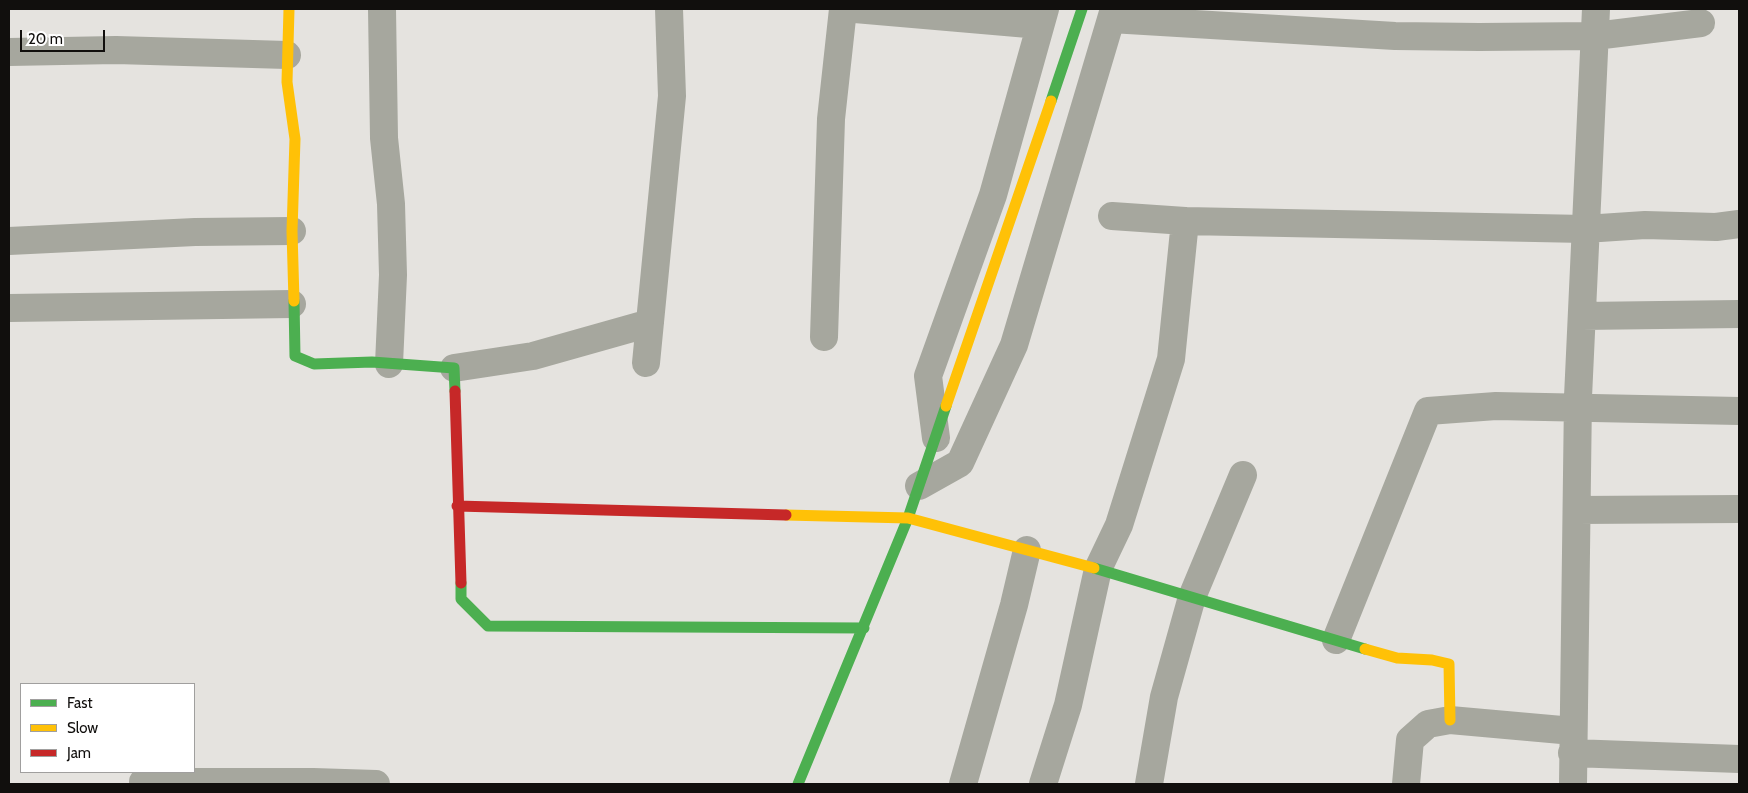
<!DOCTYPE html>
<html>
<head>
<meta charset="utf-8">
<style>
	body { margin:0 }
	#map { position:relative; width:1748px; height:793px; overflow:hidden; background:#e5e3df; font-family:Cabin,sans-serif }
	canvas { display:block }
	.frame { position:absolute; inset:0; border:10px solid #110f0d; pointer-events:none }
	.legend { position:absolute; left:20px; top:683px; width:175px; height:90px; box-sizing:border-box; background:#fff; border:1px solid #a09f9e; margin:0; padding:6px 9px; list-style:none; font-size:15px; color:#110f0d }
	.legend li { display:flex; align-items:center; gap:10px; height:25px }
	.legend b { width:25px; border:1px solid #a09f9e }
	.scale { position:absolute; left:20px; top:30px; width:85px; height:22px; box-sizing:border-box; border:2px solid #110f0d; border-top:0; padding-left:6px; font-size:15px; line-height:18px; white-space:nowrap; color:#110f0d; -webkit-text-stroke:4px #fff; paint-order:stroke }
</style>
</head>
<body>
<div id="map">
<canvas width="1748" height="793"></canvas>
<div class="frame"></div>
<ul class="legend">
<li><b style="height:6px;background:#4caf50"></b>Fast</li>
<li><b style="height:6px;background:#ffc107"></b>Slow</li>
<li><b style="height:6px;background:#c62828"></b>Jam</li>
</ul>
<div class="scale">20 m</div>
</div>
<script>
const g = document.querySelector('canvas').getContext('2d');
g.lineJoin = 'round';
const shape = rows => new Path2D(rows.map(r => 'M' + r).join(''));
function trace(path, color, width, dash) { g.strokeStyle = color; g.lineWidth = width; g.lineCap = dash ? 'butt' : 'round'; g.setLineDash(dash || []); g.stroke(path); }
trace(shape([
	[382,9,384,138,391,204,393,275,389,364],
	[855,9,1040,25],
	[1111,19,1395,36,1479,37,1595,36,1701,23],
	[9,52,116,50,287,55],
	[1112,216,1185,221,1585,229,1645,225,1716,227,1739,224],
	[9,241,195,232,292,231],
	[9,308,292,304],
	[1582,316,1739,314],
	[824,337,831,119,843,9],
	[646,363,672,96,669,9],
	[454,368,533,356,650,323],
	[936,438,928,376,993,195,1045,9],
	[919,486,960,463,1014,345,1114,9],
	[1577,510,1739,509],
	[1336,640,1428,411,1496,406,1739,411],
	[1572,753,1739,759],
	[143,782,313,782,376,784],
	[963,784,1014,605,1027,550],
	[1043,784,1068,705,1098,569,1119,525,1171,359,1185,221],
	[1149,784,1164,697,1192,597,1243,475],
	[1406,784,1410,740,1428,724,1450,720,1573,731],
	[1573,784,1578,397,1596,9]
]), '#a6a79e', 28);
trace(shape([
	[1051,101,1082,9],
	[294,301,295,356,314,364,372,362,454,368,455,391],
	[1094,568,1365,649],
	[461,583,461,599,488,626,864,628],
	[798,784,908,518,946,406]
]), '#4caf50', 11);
trace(shape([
	[289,9,287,82,295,139,292,231,294,301],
	[946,406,1051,101],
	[786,515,908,518,1094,568],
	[1365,649,1397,658,1432,660,1449,664,1450,720]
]), '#ffc107', 11);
trace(shape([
	[455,391,461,583],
	[457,506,786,515]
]), '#c62828', 11);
</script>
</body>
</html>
